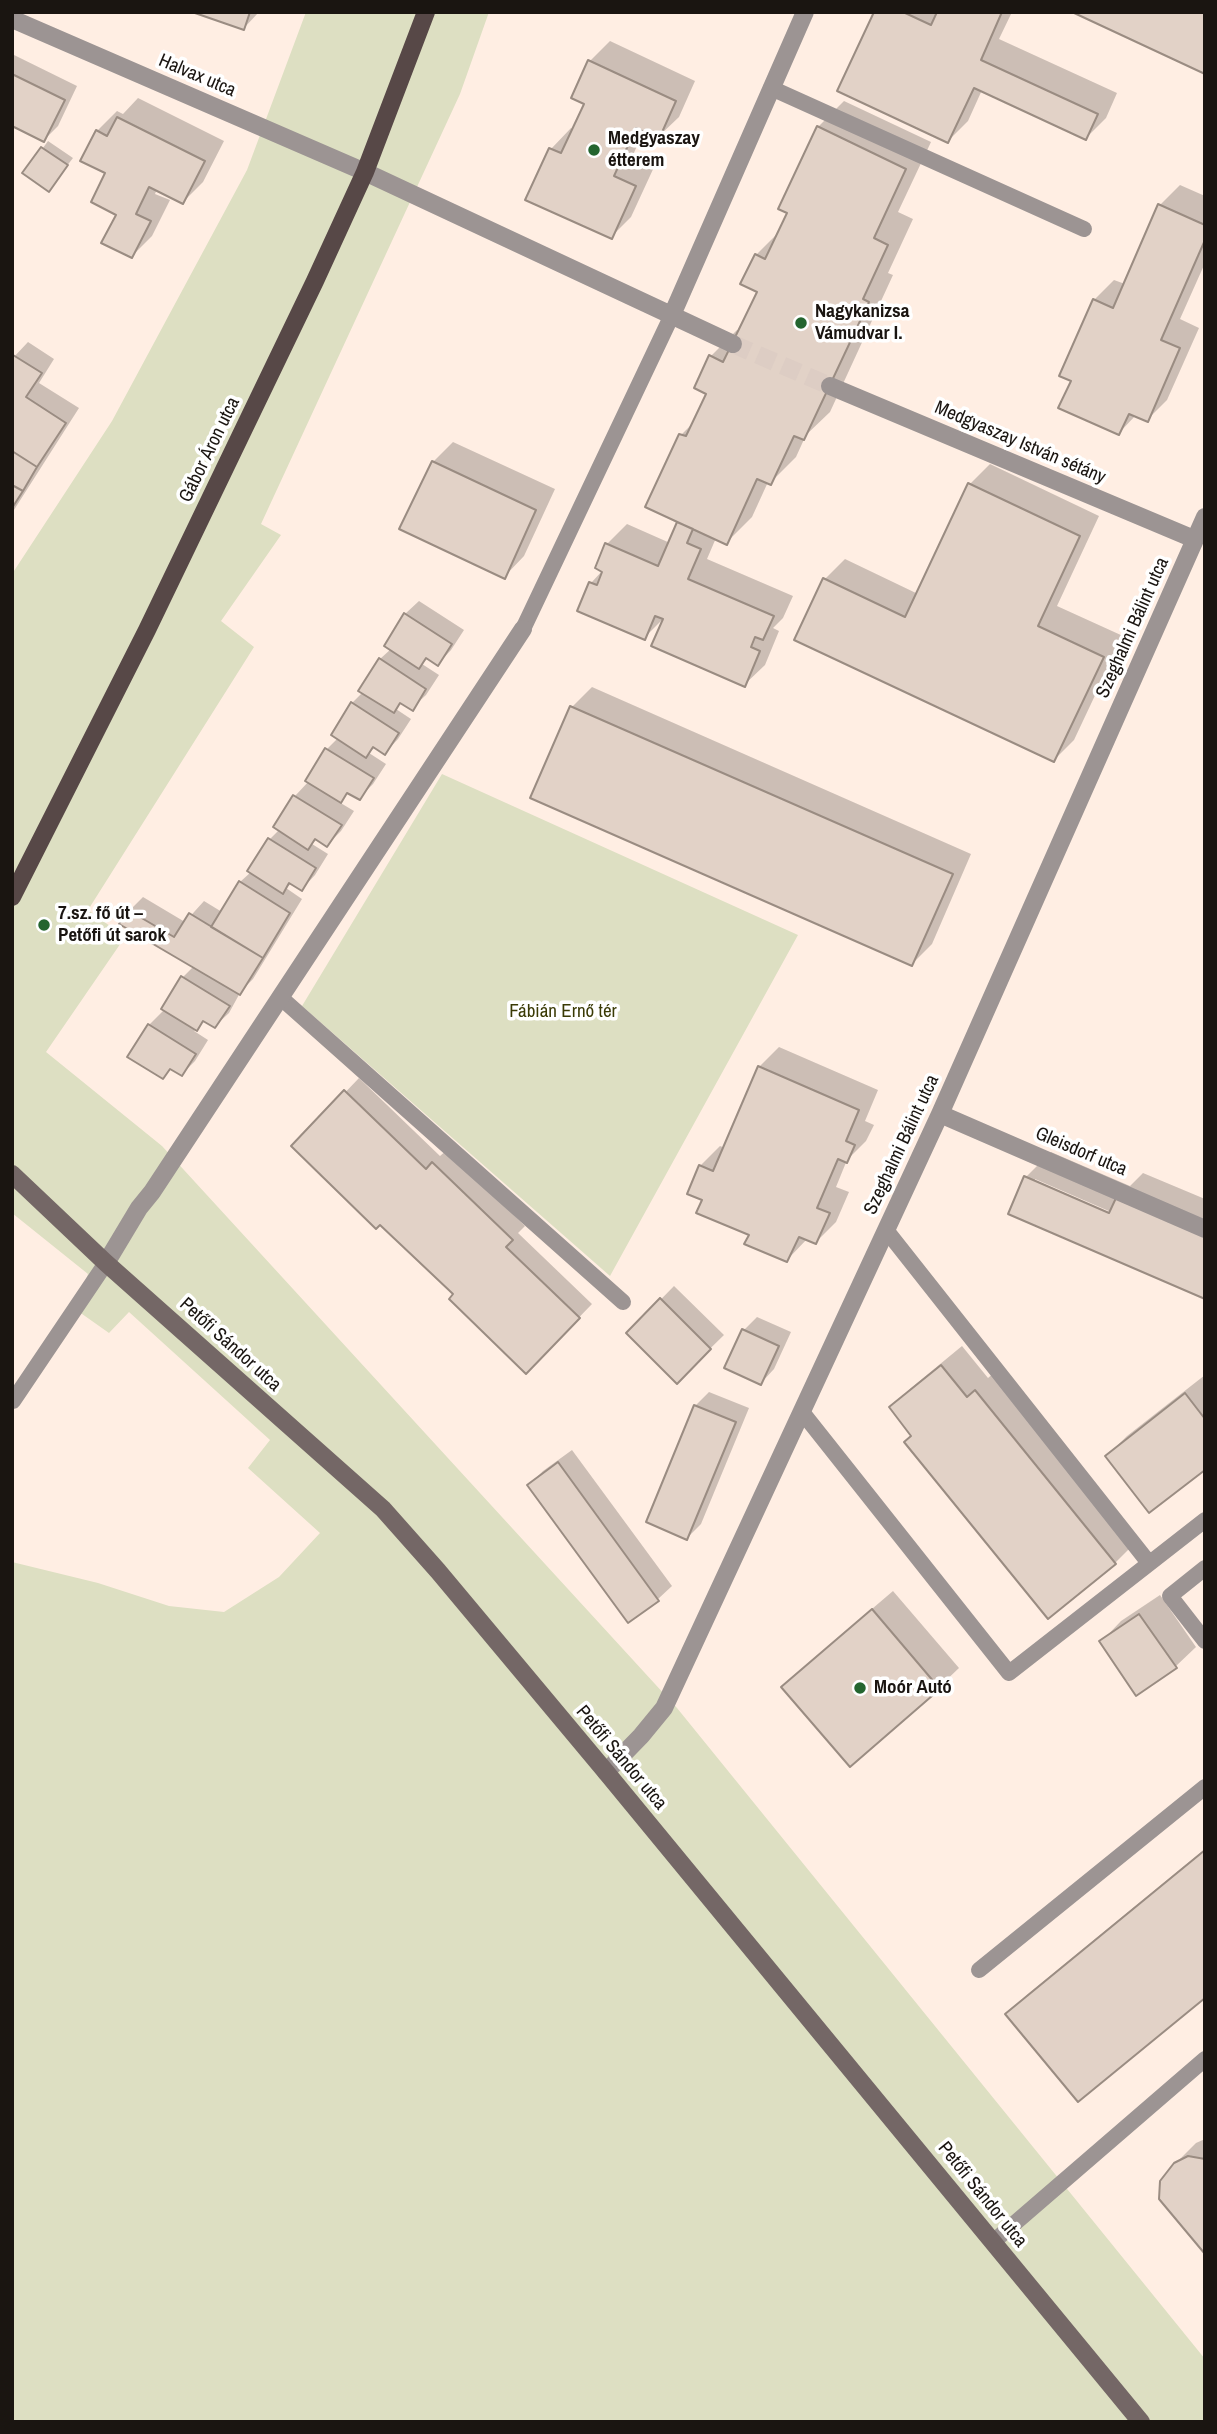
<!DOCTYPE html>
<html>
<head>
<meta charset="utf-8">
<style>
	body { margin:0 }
	#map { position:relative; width:1217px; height:2434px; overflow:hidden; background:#ffeee3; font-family:"Archivo Narrow",sans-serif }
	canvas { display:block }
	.frame { position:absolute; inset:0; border:14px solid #1a1511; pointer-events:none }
</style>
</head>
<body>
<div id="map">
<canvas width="1217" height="2434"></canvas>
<div class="frame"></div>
</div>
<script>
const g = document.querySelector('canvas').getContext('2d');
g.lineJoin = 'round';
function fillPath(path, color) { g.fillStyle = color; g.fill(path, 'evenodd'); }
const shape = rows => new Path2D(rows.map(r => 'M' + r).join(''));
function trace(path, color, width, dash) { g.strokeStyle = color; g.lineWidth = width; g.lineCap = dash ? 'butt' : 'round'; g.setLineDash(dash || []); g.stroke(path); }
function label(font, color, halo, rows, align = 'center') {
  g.font = font + ' "Archivo Narrow",sans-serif'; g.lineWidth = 7; g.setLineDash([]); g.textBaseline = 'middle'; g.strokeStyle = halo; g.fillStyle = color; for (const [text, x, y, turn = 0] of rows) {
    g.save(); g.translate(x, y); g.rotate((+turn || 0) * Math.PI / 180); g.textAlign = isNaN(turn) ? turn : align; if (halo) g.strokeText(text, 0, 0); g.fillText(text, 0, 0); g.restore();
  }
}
fillPath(shape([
	[306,12,489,12,460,94,261,524,281,535,221,621,254,647,88,910,125,937,46,1052,162,1146,677,1708,1205,2359,1205,2422,12,2422,12,1562,98,1583,169,1606,224,1612,279,1577,320,1533,248,1468,270,1440,129,1312,109,1333,75,1309,88,1274,12,1213,12,574,112,421,247,170],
	[442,774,798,935,610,1276,302,1006]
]), '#dddfc2');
fillPath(shape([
	[197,12,259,12,244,28],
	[876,12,1012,12,999,39,1117,93,1106,118,1086,138,982,90,968,121,948,141],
	[610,41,695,81,679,117,658,137,644,130,633,155,655,165,631,217,611,237,528,199,551,149,571,128,574,130,586,103,590,61],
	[12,54,77,86,58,126,44,140,14,125,12,127],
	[138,98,224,141,203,182,183,202,157,189,155,194,170,200,152,236,132,256,118,214,97,131,117,111,123,114],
	[844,101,931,142,898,212,913,219,888,273,893,275,830,412,806,435,796,457,770,483,768,482,752,517,726,543,716,538,707,559,793,596,783,618,773,628,779,631,765,665,744,685,665,617,644,638,591,583,603,570,607,544,627,524,670,543,679,521,681,435,694,422,708,393,711,356,737,330,740,332,759,291,756,255,780,231,789,213,818,127],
	[48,141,73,158,49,189,25,173],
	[1180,185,1205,196,1205,263,1180,319,1199,328,1167,400,1147,420,1136,415,1119,433,1073,380,1094,300,1114,280,1125,284,1160,205],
	[28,342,54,359,39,383,79,408,12,513,12,359],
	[453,442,555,489,524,556,504,577,433,462],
	[990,464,1099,516,1057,606,1123,636,1074,740,1054,760,825,579,845,559,918,594,970,484],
	[419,601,464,630,451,650,438,664,428,658,422,664,439,675,426,695,412,708,402,702,396,709,411,719,398,739,385,753,375,747,369,753,386,764,373,784,359,798,349,792,339,802,354,811,341,831,327,845,317,839,312,844,328,854,315,875,302,889,292,883,286,888,302,899,253,979,241,991,229,1013,215,1026,205,1020,194,1031,208,1040,195,1061,182,1074,172,1068,163,1077,149,1025,165,1009,163,1008,183,977,194,966,129,911,143,897,185,922,204,901,222,912,240,882,251,872,269,840,279,830,295,796,309,781,308,780,327,749,338,738,352,703,363,692,380,659,391,649,405,614],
	[592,687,971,854,932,944,912,964,532,797,572,707],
	[779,1047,878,1090,865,1121,874,1125,866,1141,847,1160,836,1187,849,1192,836,1222,816,1242,807,1239,787,1260,704,1199,700,1166,720,1146,725,1148,759,1067],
	[359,1078,440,1156,447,1150,525,1226,518,1233,592,1304,526,1372,455,1294,380,1222,294,1146],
	[1051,1152,1130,1186,1143,1173,1205,1199,1205,1297,1026,1177],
	[1035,1179,1118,1215,1116,1218,1035,1183],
	[674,1286,724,1335,677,1381,628,1333],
	[757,1317,791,1332,774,1369,761,1383,744,1330],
	[962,1346,988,1378,996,1371,1135,1543,1115,1563,913,1435,891,1408,911,1388],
	[1205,1375,1205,1468,1107,1456,1127,1436],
	[709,1392,749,1408,701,1524,687,1538,695,1406],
	[572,1450,672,1586,658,1599,629,1621,529,1485,543,1471],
	[893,1591,959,1668,938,1688,784,1687,804,1667],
	[1160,1595,1196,1647,1175,1667,1101,1642,1121,1621],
	[1205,1849,1205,1996,1008,2014,1028,1994],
	[1205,2139,1205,2252,1175,2164,1196,2143]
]), '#0003');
const building = shape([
	[192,12,250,12,244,30,192,12],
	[874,12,903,12,931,25,937,12,1002,12,981,60,1098,114,1086,140,974,88,948,143,837,91,874,12],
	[1072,12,1205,12,1205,74,1072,12],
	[588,60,676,101,659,139,636,128,614,176,636,186,612,239,525,200,549,148,561,153,584,104,571,98,588,60],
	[12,74,65,100,44,142,12,126,12,74],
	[117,117,205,161,183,204,149,187,136,214,151,221,132,258,101,243,116,215,91,202,105,173,80,161,96,130,107,136,117,117],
	[817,126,906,169,874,238,888,245,863,299,869,302,804,440,794,436,771,485,757,479,727,545,645,507,679,434,686,436,706,394,694,388,709,355,723,362,757,292,740,284,755,254,765,259,787,213,778,209,817,126],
	[41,147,68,165,49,192,22,173,41,147],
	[1158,204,1205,225,1205,240,1161,340,1180,348,1148,422,1129,414,1119,435,1058,408,1071,381,1059,376,1093,299,1113,308,1158,204],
	[13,355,42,373,26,397,66,423,37,467,12,451,13,355],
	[12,451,37,467,23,491,12,485,12,451],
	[432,461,536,510,505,579,399,529,432,461],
	[968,483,1080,536,1038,626,1104,657,1054,762,794,640,823,578,905,617,968,483],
	[12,485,23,491,12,508,12,485],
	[677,522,693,529,687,543,701,549,688,579,774,616,763,640,755,637,751,647,760,651,745,687,651,646,663,619,655,616,645,640,577,611,589,582,597,585,602,572,595,568,605,543,658,566,677,522],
	[404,613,452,644,438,666,426,658,419,669,384,646,404,613],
	[379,658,426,689,413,711,400,703,394,713,358,691,379,658],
	[351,702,399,733,385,755,373,747,366,758,331,735,351,702],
	[570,706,953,874,912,966,530,798,570,706],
	[325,748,374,778,360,800,347,793,341,803,305,781,325,748],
	[293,795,342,825,327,847,315,839,308,850,273,827,293,795],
	[268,838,316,868,302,891,289,883,283,894,247,871,268,838],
	[239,881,290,913,263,958,211,927,239,881],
	[128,910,174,937,189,913,263,958,240,995,119,924,128,910],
	[181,976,230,1006,215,1028,203,1021,197,1031,161,1009,181,976],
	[148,1024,196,1054,182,1076,170,1069,163,1079,127,1057,148,1024],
	[758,1066,859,1110,846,1141,855,1145,847,1163,838,1159,817,1208,830,1213,816,1244,799,1237,787,1262,744,1244,749,1235,696,1213,702,1200,687,1194,699,1165,713,1171,758,1066],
	[344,1090,426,1169,432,1162,513,1240,506,1247,580,1318,526,1374,449,1299,453,1294,380,1225,376,1229,291,1146,344,1090],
	[1024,1176,1109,1213,1116,1198,1205,1236,1205,1299,1008,1214,1024,1176],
	[660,1298,711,1349,677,1384,626,1333,660,1298],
	[742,1329,779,1346,761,1385,724,1368,742,1329],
	[941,1365,967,1397,975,1390,1116,1564,1048,1619,904,1442,911,1436,889,1407,941,1365],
	[1185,1393,1205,1419,1205,1470,1149,1513,1105,1456,1185,1393],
	[694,1405,736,1422,687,1540,646,1522,694,1405],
	[558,1462,659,1601,628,1623,527,1485,558,1462],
	[872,1609,940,1689,850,1767,781,1687,872,1609],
	[1139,1614,1177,1668,1136,1696,1099,1641,1139,1614],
	[1205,1850,1205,1998,1078,2102,1005,2014,1205,1850],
	[1188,2156,1205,2159,1205,2254,1159,2199,1160,2181,1174,2163,1188,2156]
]);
fillPath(building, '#e2d2c7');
trace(building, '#9a8c82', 2);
trace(shape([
	[733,344,830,386]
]), '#ddcdc4', 18, [18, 9]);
trace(shape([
	[771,88,1084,229],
	[523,629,672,315],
	[280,997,623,1302],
	[886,1230,1149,1563],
	[13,1401,106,1263],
	[802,1412,1009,1673,1205,1520],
	[1205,1568,1170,1596,1205,1641],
	[979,1970,1205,1787],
	[993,2242,1205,2059]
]), '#9c9493', 16);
trace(shape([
	[12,19,365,172,733,344],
	[672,315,805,12],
	[830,386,1194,539],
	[940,1114,1205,1229],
	[106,1263,139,1208,152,1192,523,629],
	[606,1772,641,1736,664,1708,940,1114,1205,517]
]), '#9c9493', 18);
trace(shape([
	[12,1174,106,1263,383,1509,438,1571,606,1772,1141,2422]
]), '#746766', 18);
trace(shape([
	[12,897,147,630,315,281,365,172,426,12]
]), '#574847', 18);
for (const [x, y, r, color] of [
	[594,150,7,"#24652f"],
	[801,323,7,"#24652f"],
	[44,925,7,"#24652f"],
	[860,1688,7,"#24652f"]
]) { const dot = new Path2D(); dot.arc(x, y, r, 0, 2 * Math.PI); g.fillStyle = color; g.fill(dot); trace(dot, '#fff', 2.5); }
label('19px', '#1a1511', '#fff', [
	["Halvax utca",197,76,23],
	["Medgyaszay István sétány",1020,443,23],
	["Gábor Áron utca",210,450,-64],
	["Szeghalmi Bálint utca",1133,628,-66],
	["Szeghalmi Bálint utca",902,1145,-65],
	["Gleisdorf utca",1081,1152,23],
	["Petőfi Sándor utca",230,1345,42],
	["Petőfi Sándor utca",621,1758,50],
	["Petőfi Sándor utca",982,2195,51]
]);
label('bold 19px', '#1a1511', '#fff', [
	["Medgyaszay",608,139],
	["étterem",608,161],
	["Nagykanizsa",815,312],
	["Vámudvar I.",815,334],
	["7.sz. fő út –",58,914],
	["Petőfi út sarok",58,936],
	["Moór Autó",874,1688]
], 'left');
label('19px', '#3a3a05', '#fff', [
	["Fábián Ernő tér",563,1012]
]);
</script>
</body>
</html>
